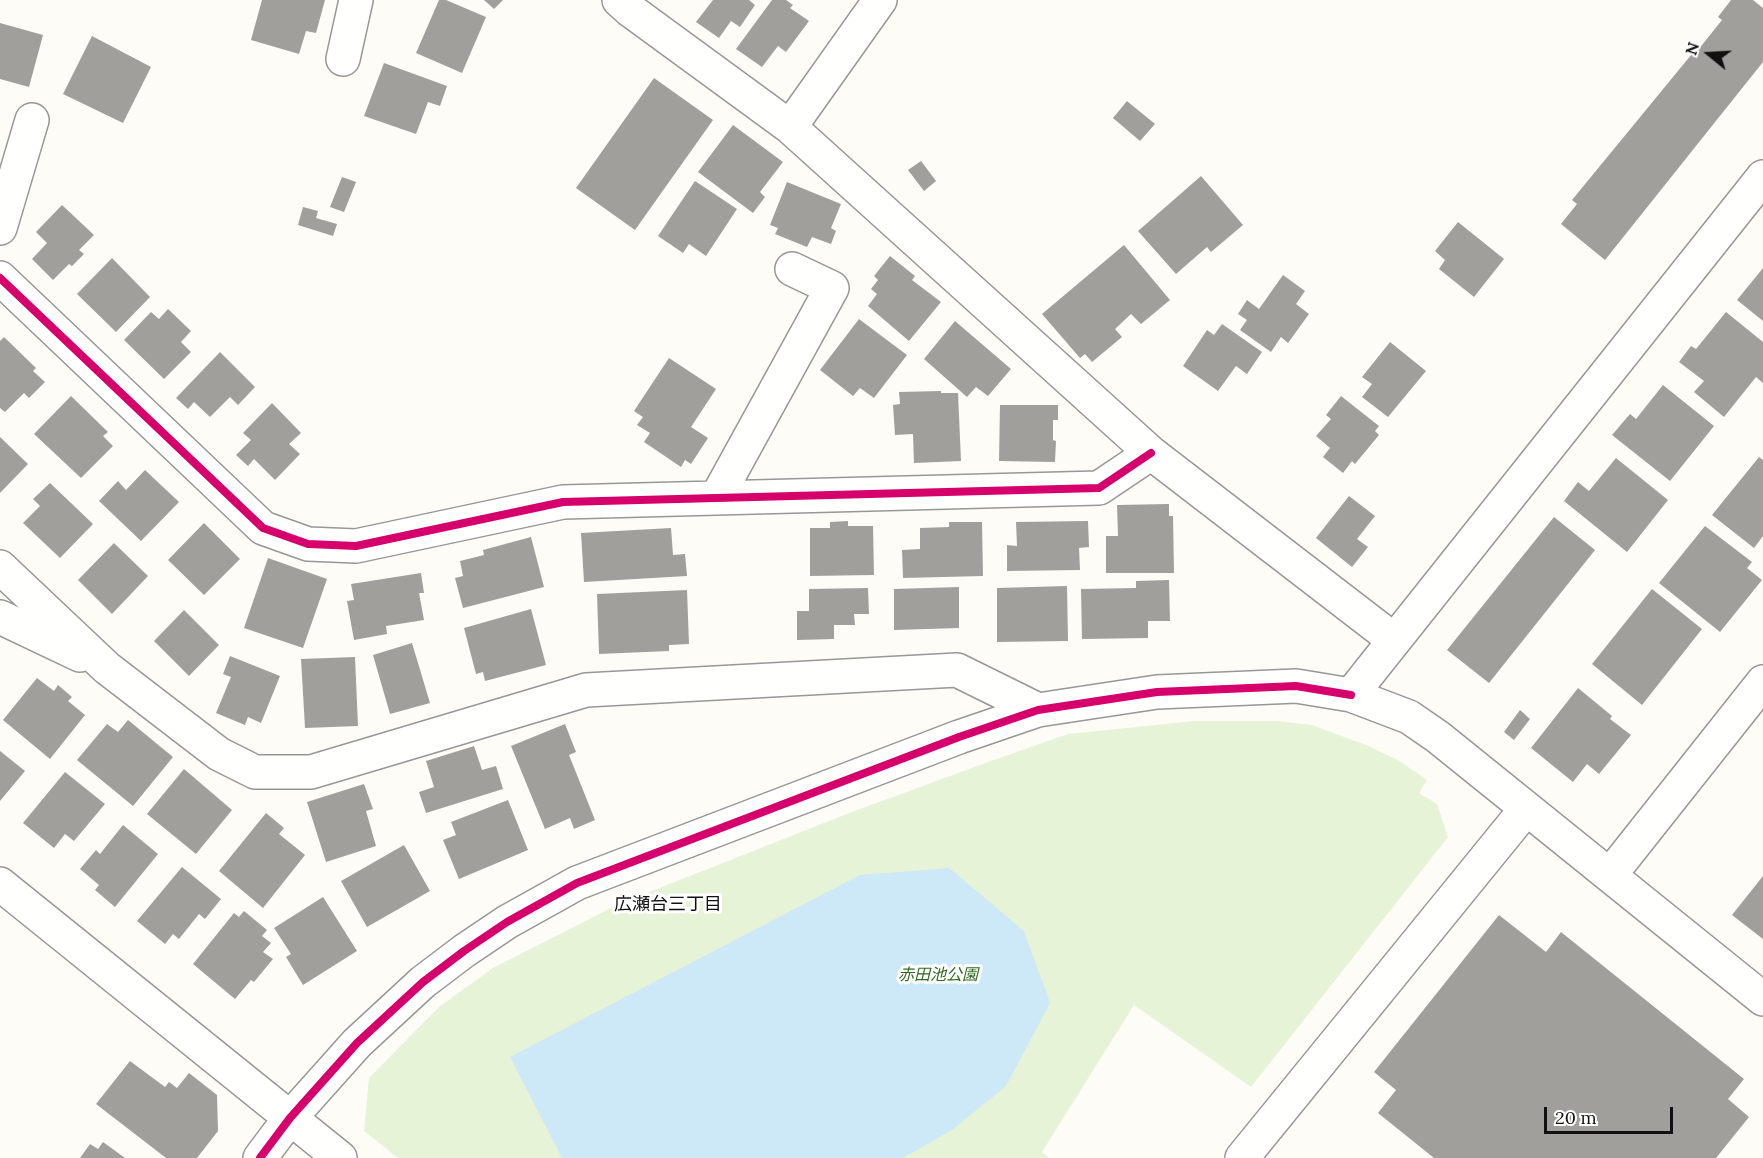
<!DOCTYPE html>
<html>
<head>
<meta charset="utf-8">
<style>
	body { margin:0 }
	#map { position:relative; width:1763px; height:1158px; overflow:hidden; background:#fdfcf7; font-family:Lora,serif }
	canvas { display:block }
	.north { position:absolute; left:1679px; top:24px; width:60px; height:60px; -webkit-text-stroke:4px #fff; paint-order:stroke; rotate:288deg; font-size:16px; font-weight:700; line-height:24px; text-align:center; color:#111 }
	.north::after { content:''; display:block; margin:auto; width:21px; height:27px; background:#111; clip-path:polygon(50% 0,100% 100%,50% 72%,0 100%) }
	.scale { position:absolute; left:1544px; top:1107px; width:129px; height:27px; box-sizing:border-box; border:3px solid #111; border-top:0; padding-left:8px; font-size:18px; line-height:21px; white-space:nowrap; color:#111; -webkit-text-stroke:4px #fff; paint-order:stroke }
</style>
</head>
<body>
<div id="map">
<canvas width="1763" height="1158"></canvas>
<div class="north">N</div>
<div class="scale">20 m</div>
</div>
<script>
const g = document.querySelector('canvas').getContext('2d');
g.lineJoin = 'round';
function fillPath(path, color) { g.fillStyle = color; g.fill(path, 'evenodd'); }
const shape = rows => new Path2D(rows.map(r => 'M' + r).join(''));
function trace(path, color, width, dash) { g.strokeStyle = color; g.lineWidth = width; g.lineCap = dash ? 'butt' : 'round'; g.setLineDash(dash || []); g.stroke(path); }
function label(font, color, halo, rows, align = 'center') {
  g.font = font + ' Lora,"Noto Sans JP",serif'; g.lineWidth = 6; g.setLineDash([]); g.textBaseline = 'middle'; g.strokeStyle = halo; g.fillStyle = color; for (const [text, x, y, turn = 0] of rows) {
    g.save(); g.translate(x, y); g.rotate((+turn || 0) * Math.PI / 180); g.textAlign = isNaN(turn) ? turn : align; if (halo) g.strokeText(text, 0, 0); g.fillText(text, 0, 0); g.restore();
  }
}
fillPath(shape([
	[1195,721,1277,721,1312,725,1366,745,1398,760,1427,780,1419,793,1437,804,1448,837,1251,1087,1134,1005,1042,1152,1049,1158,398,1158,364,1131,369,1078,439,1007,493,968,619,904,852,812,991,761,1068,734]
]), '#e7f3d7');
fillPath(shape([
	[949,868,1024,931,1050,1003,1006,1086,952,1130,903,1158,562,1158,510,1057,860,875]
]), '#cde8f7');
fillPath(shape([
	[262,0,325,0,316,33,306,31,299,54,251,40],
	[439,0,446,0,486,17,462,73,416,53],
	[484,0,503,0,494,9],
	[713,0,749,0,755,5,740,27,731,21,719,38,696,22],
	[772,0,786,0,793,5,790,8,809,21,786,52,778,46,762,67,736,49],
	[1731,0,1753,0,1763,8,1763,62,1605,260,1561,224,1577,204,1572,200,1696,49,1698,50,1722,20,1718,17],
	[0,23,43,35,29,87,0,79],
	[92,36,151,67,123,123,63,94],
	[384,63,447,86,440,106,428,102,416,134,364,116],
	[654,78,713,120,635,230,576,188],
	[1127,101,1155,124,1140,141,1113,118],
	[733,125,783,162,760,192,765,197,753,213,698,172],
	[921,161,936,181,924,191,908,170],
	[1201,176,1243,225,1211,252,1207,247,1176,274,1138,231],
	[342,177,356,182,344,212,330,207],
	[695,181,737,209,706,256,689,244,683,253,658,236],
	[787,182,841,204,831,228,836,231,831,244,812,237,807,247,775,234,778,228,770,225],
	[62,205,94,235,79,250,84,254,72,266,69,264,53,280,32,259,47,243,36,232],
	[303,207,318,211,316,218,337,224,333,236,298,225],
	[1458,222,1504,259,1474,297,1439,269,1445,260,1435,251],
	[1124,245,1170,300,1141,324,1131,314,1115,329,1122,337,1092,362,1085,354,1080,358,1042,314],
	[890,256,915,276,912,280,941,302,909,341,868,306,877,294,871,289,878,280,874,276],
	[112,258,150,297,116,332,77,294],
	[1763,268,1763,321,1737,300],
	[1283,275,1305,291,1296,304,1309,314,1288,343,1281,337,1271,352,1240,330,1247,320,1238,314,1247,300,1259,309],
	[168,309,191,331,181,342,191,352,164,379,124,340,151,312,159,319],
	[1726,312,1763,342,1763,383,1756,377,1724,417,1694,392,1704,381,1679,362,1691,346,1696,349],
	[859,319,907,355,874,398,860,388,853,396,820,370],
	[955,321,1011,369,988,396,976,387,967,397,924,359],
	[1222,324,1262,352,1247,374,1236,366,1218,391,1183,366,1207,330,1214,335],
	[4,337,36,368,33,371,45,382,29,398,24,393,5,412,0,408,0,341],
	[1390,342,1426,371,1388,417,1362,397,1372,384,1362,377],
	[220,352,255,387,238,405,230,397,210,417,194,402,188,409,176,398],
	[669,358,716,389,691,427,708,438,691,464,685,460,681,467,644,442,650,433,637,425,643,417,634,411],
	[1663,385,1714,426,1670,481,1612,435,1630,414,1636,419],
	[941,391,941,393,958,393,961,461,914,463,913,434,895,435,893,405,900,404,899,392],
	[71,396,108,432,103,436,113,446,81,478,34,434],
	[1341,396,1379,426,1375,431,1379,435,1355,464,1352,461,1343,473,1323,457,1330,448,1316,436,1331,419,1326,415],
	[272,403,301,433,289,444,300,454,275,480,254,459,248,466,236,455,251,440,243,433],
	[1000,405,1058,405,1058,420,1053,420,1053,440,1056,441,1055,462,999,461],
	[0,437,28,464,0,493],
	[1759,457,1763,460,1763,536,1754,548,1712,515],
	[1616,458,1668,500,1627,552,1564,501,1578,482,1589,491],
	[145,470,179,502,141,541,99,501,118,481,126,490],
	[50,483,93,524,60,558,23,523,40,506,33,499],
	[1349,496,1375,516,1357,539,1368,547,1352,567,1316,538],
	[1169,504,1169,516,1173,516,1174,573,1106,573,1106,536,1118,536,1117,505],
	[1554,517,1595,550,1489,683,1447,650],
	[848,521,848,526,873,526,874,575,810,576,810,528,830,528,830,522],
	[1088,521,1089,547,1079,548,1080,570,1007,571,1007,545,1017,546,1016,522],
	[949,522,982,522,983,576,903,578,902,550,920,549,920,528,949,527],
	[204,523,240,559,204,595,168,560],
	[1705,526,1752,562,1747,568,1762,580,1720,632,1659,583],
	[671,528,673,555,685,554,687,576,584,582,581,533],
	[531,537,544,587,463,608,455,578,463,576,460,561,484,555,483,550],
	[114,543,148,576,112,614,78,580],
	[268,558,327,579,303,648,244,628],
	[421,573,424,593,419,593,424,620,386,626,387,634,354,640,347,601,354,600,351,584],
	[1169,580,1170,621,1148,621,1148,638,1082,639,1081,589,1136,588,1136,581],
	[1067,586,1068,641,997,642,997,588],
	[959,587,959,628,894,630,894,589],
	[868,588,869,614,854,614,855,625,834,625,834,639,797,640,797,611,809,611,809,589],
	[1652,589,1702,629,1642,705,1592,664],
	[687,590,689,644,669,645,669,651,599,654,597,594],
	[531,609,546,665,485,681,483,672,476,674,464,628],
	[184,610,219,645,189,676,154,641],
	[412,643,430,703,390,714,373,655],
	[230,656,280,676,261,723,248,717,245,725,216,713,231,677,223,674],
	[355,657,358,726,305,728,301,659],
	[37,678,54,691,58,685,72,697,68,701,85,715,50,759,3,720],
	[1578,688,1612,716,1610,719,1631,735,1599,774,1587,764,1573,782,1531,748],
	[1520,710,1530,719,1514,740,1504,732],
	[128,720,173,757,133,806,77,760,107,724,118,732],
	[565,724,576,752,569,755,595,820,574,829,570,818,545,829,511,746],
	[474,746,482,770,496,766,503,789,426,813,419,792,434,787,426,761],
	[0,751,25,771,0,801],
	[184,769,232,810,196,854,147,814],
	[65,772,105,804,74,841,65,834,54,848,23,823],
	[364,784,373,809,366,811,376,846,326,862,307,802],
	[508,800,528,850,459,879,443,840,456,835,451,822],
	[266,813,284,828,279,834,305,855,263,908,219,871],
	[123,825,158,854,115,907,95,890,99,885,80,869,96,850,100,854],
	[404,845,430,891,367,927,341,881],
	[182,867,221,899,205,919,199,914,179,939,173,934,165,944,137,921],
	[1763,876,1763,939,1732,915],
	[323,897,357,951,303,985,286,957,291,954,274,928],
	[244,911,267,930,262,936,271,943,263,952,273,959,254,982,251,980,235,999,193,964,234,913,239,917],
	[1499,915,1546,952,1561,932,1744,1079,1728,1099,1749,1117,1716,1158,1434,1158,1378,1113,1396,1090,1374,1072],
	[130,1061,165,1087,169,1082,177,1088,189,1073,217,1095,218,1131,197,1158,166,1158,96,1104],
	[103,1142,125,1158,80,1158,90,1144,98,1149]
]), '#a19f9c');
const minor = shape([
	[619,0,630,10,790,127,1151,453,1394,640],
	[343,59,356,0],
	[790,127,880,0],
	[1763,177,1351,695,1409,717,1438,737,1763,999],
	[0,228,32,120],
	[0,278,263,528,308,544,356,546,563,502,1099,488,1151,453],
	[717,497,832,288,792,269],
	[0,567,107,668,219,754,255,772,311,772,586,690,957,670,1038,710],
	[0,617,80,655],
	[1610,875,1763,682],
	[0,884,340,1158],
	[260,1158,290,1118,357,1043,423,982,464,951,507,922,577,883,959,737,1038,710,1157,692,1296,686,1351,695],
	[1242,1158,1526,809]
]);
trace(minor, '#979795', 36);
trace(minor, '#fffffe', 33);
trace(shape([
	[0,278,263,528,308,544,356,546,563,502,1099,488,1151,453],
	[260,1158,290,1118,357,1043,423,982,464,951,507,922,577,883,959,737,1038,710,1157,692,1296,686,1351,695]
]), '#d6006c', 8);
label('italic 16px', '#2f6b1f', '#fff', [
	["赤田池公園",938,975]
]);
label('18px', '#111', '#fff', [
	["広瀬台三丁目",668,905]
]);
</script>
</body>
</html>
